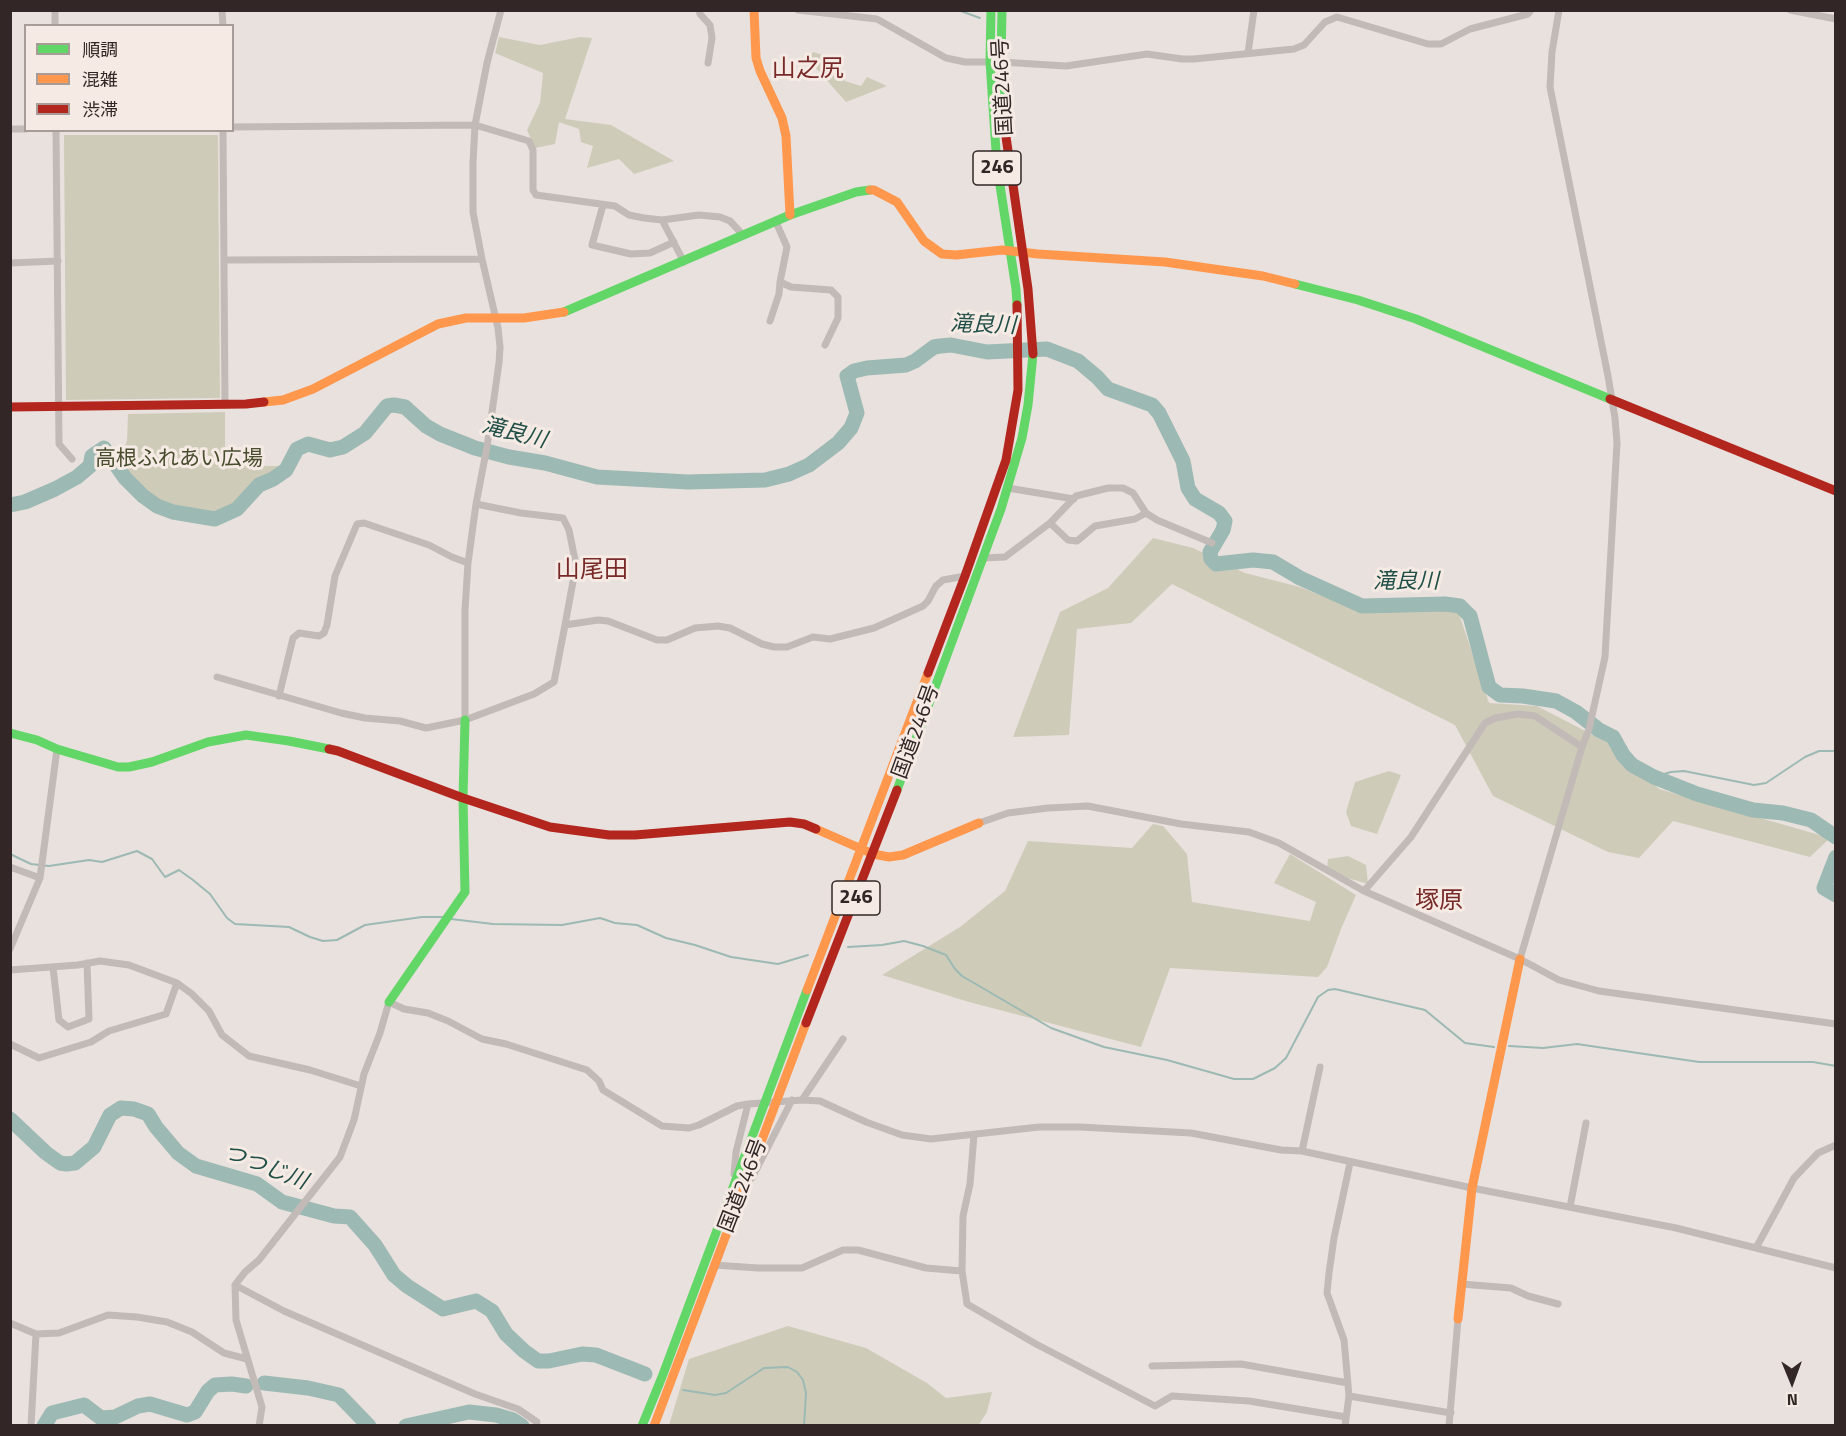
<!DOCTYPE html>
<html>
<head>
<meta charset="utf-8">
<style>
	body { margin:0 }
	#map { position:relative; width:1846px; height:1436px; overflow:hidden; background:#e9e1de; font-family:"Titillium Web","Noto Sans JP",sans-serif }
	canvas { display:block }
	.frame { position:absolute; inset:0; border:12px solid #322726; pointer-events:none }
	.legend { position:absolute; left:24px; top:24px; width:210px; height:108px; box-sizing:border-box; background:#f6eae4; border:2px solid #a89c98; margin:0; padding:8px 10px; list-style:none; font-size:18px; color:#322726 }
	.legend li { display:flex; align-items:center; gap:12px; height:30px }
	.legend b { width:30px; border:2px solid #a89c98 }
	.north { position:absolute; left:1762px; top:1352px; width:60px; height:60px; -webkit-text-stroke:4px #f6eae4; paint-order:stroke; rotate:179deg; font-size:16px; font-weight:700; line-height:24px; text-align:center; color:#322726 }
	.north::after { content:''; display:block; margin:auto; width:21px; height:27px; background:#322726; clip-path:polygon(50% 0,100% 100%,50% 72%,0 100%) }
</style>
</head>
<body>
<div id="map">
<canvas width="1846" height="1436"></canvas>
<div class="frame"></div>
<ul class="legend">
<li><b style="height:8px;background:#63d668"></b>順調</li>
<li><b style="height:8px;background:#ff974d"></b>混雑</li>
<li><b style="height:8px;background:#b3261e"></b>渋滞</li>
</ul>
<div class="north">N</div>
</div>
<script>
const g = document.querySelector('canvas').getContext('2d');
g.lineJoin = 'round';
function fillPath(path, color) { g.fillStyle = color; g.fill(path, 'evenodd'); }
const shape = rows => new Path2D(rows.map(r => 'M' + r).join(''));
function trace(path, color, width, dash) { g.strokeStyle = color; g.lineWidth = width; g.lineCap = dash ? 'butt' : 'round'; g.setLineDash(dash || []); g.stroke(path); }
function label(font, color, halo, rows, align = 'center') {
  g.font = font + ' "Titillium Web","Noto Sans JP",sans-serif'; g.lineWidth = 6; g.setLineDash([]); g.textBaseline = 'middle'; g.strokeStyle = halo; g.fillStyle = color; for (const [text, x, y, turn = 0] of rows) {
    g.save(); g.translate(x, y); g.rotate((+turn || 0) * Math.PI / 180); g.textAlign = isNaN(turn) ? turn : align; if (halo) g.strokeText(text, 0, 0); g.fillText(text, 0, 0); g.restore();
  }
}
fillPath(shape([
	[499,37,540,45,580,37,592,38,565,119,611,125,674,161,634,174,619,159,587,168,593,146,581,142,579,129,559,122,555,144,535,148,527,130,540,103,543,73,495,53],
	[813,52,839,60,845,81,861,86,867,77,887,86,846,102,808,59],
	[64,135,218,135,220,398,66,400],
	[225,412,225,466,283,466,254,484,238,500,224,510,215,513,191,510,157,501,144,493,126,476,113,452,124,448,127,441,128,414],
	[1153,538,1193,548,1245,573,1300,587,1359,611,1458,611,1489,703,1537,706,1620,749,1659,789,1830,838,1810,857,1673,821,1639,858,1608,852,1493,796,1455,725,1172,584,1131,623,1077,629,1069,735,1013,737,1060,612,1108,588],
	[1389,771,1401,775,1377,834,1351,826,1346,812,1355,782],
	[1153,824,1163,826,1187,854,1192,902,1310,921,1316,902,1274,883,1290,854,1356,895,1341,929,1327,967,1318,977,1170,968,1141,1047,969,1002,882,975,960,927,1005,891,1028,841,1132,848],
	[1348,856,1366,865,1368,884,1341,876,1327,868,1328,859],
	[788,1326,866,1348,927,1383,946,1398,992,1392,987,1412,978,1426,669,1425,689,1359]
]), '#ceccb9');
trace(shape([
	[958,10,980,18],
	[1654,777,1671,772,1684,771,1754,785,1766,783,1805,757,1819,751,1836,751],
	[10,854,31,864,49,866,89,860,102,862,137,851,152,859,165,877,179,870,193,880,210,894,227,918,235,924,289,927,310,937,323,941,337,940,365,925,422,917,442,917],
	[451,919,493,924,562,925,600,918,615,923,637,925,666,938,695,945,731,957,778,964,808,955],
	[848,947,882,945,904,941,923,946,946,955,955,969,962,976,1051,1028,1104,1047,1167,1060,1234,1079,1253,1079,1275,1068,1286,1058,1318,997,1328,990,1335,989,1425,1010,1465,1043,1494,1047],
	[1509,1046,1543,1048,1577,1044,1699,1062,1813,1062,1836,1066],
	[683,1390,715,1395,726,1393,764,1368,788,1367,797,1372,803,1380,806,1393,804,1426],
	[1833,1426,1836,1425]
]), '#9cb9b3', 2);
trace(shape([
	[10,505,25,502,55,489,77,477,90,466,92,456,104,448,125,478,143,496,157,506,173,512,215,519,237,509,259,485,273,479,286,470,297,449,308,444,330,450,343,447,365,433,387,406,394,405,405,407,426,426,440,434,475,448,509,457,545,463,597,477,688,482,765,480,789,474,809,465,838,443,851,428,857,413,847,376,854,371,867,368,906,365,915,361,934,347,940,346,951,345,987,352,1047,349,1078,361,1097,377,1108,389,1152,405,1159,413,1183,461,1188,488,1195,499,1219,513,1225,521,1223,530,1210,552,1211,559,1216,564,1253,560,1273,562,1300,578,1362,606,1445,604,1460,606,1470,616,1489,687,1500,695,1523,696,1556,701,1576,712,1599,730,1613,737,1623,755,1632,765,1654,777,1697,794,1753,810,1783,813,1811,820,1836,837],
	[1836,857,1824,888,1836,895],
	[10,1119,46,1153,60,1163,66,1164,75,1163,94,1147,110,1115,121,1108,134,1109,148,1114,156,1127,178,1153,196,1166,257,1184,282,1202,334,1216,350,1217,375,1245,394,1275,407,1286,443,1309,476,1301,492,1311,506,1334,524,1351,538,1361,549,1361,582,1354,596,1355,645,1374],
	[264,1383,308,1388,339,1395,369,1426],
	[44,1426,52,1413,84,1405,101,1418,115,1417,138,1406,150,1404,187,1415,195,1412,208,1391,215,1385,232,1384,246,1386],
	[406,1426,469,1412,496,1415,513,1420,522,1426]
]), '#9cb9b3', 15);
trace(shape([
	[222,10,223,26],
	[699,10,700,14,710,25,712,38,708,63],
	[798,10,877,19,946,58,965,62,1001,62,1066,66,1147,54,1182,59,1194,59,1294,49,1304,45,1325,22,1337,17,1428,44,1441,44,1470,29,1528,14,1531,10],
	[1790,10,1836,19],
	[55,26,55,10],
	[1248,53,1254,10],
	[232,127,475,125,529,141,533,150,533,190,536,195,615,206,629,215,644,218,662,220,699,215,720,217,730,221,743,235],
	[10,129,26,129],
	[56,130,59,444,72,459],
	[223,130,225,405],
	[603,205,592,245,631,254,650,253,674,242],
	[662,220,684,262],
	[776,222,787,247,780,282,791,287,831,290,838,297,838,318,825,345],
	[225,260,482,259],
	[10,263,58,261],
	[770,321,779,294,780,282],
	[1008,488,1074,499],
	[476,504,521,513,563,518,569,530,576,565,565,625],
	[1050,523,1068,540,1077,541,1095,526,1135,519,1146,513],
	[983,558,1005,557,1050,523,1076,496,1108,488,1123,488,1133,493,1146,513,1157,520,1212,543],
	[217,677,341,713,365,718,400,721,426,728,465,720,534,694,554,682,565,625,598,620,608,621,657,640,667,640,695,628,718,626,730,628,762,644,774,647,787,647,813,637,830,639,874,628,923,606,928,601,936,586,943,580,965,576],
	[279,696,293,638,299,633,319,636,324,633,327,625,335,576,357,524,364,523,429,545,452,557,468,563],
	[465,720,465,610,468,563,476,504,487,447,499,363,500,347,498,328,482,259,473,212,473,163,475,125,487,63,501,10],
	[979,823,1008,813,1048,808,1088,806,1181,824,1249,832,1279,843,1364,891,1520,959,1559,980,1599,991,1836,1024],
	[10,867,40,878],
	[1364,891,1411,837,1485,723,1495,718,1518,714,1535,716,1582,747],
	[10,949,40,878,57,749],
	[1520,959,1582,747,1589,729,1605,657,1617,443,1615,418,1608,376,1550,87,1552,52,1559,10],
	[53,967,59,1020,68,1027,89,1019,87,963],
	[10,970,78,965,100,961,129,965,177,983,192,994,209,1011,222,1035,249,1056,310,1070,361,1086],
	[10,1044,39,1058,91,1042,109,1031,166,1014,177,983],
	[802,1100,843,1039],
	[974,1135,970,1184,963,1216,962,1271,967,1304,1036,1344,1155,1406,1172,1396,1249,1401,1346,1417],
	[1302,1151,1320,1067],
	[734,1174,736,1152,748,1104],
	[752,1178,792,1100],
	[1570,1207,1586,1123],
	[1756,1248,1794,1178,1818,1153,1836,1145],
	[714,1265,758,1268,802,1268,843,1250,858,1250,926,1268,962,1271],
	[1461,1284,1511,1288,1528,1296,1558,1304],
	[235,1285,284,1311,475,1394,518,1409,537,1422,536,1426],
	[10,1323,36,1334,59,1333,108,1315,137,1317,167,1322,192,1332,224,1353,247,1359],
	[1152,1366,1241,1364,1348,1383],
	[1349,1396,1451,1413],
	[31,1426,36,1334],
	[259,1426,262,1407,236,1320,235,1285,245,1272,259,1260,340,1157,354,1120,364,1074,380,1033,389,1002,404,1009,428,1013,448,1021,482,1039,506,1044,587,1070,599,1081,603,1090,662,1126,689,1128,699,1125,737,1106,748,1104,802,1100,820,1101,866,1122,902,1135,931,1139,1039,1127,1080,1127,1191,1133,1281,1150,1302,1151,1472,1188,1676,1228,1836,1268],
	[1345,1426,1349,1396,1344,1340,1327,1293,1329,1273,1334,1238,1350,1163],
	[1449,1426,1458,1319]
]), '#c2bab7', 7);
trace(shape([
	[991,10,990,62,997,166,1016,289,1017,305],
	[1002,10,1001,62,1005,130],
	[1295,284,1358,300,1416,319,1610,399],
	[564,312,790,215,856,192,870,190],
	[10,733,37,740,57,749,118,767,129,767,152,762,208,742,246,735,289,741,329,749],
	[897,790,1001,509,1022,438,1028,405,1033,354],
	[389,1002,465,892,463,798,465,720],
	[642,1426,662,1377,807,990]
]), '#63d668', 9);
trace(shape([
	[754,10,756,58,760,71,782,118,786,136,790,215],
	[870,190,874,190,897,202,924,241,942,254,956,255,1002,250,1038,254,1165,262,1263,276,1295,284],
	[264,402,283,400,313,389,438,324,466,318,524,318,564,312],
	[816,829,873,854,889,857,903,855,979,823],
	[807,990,928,673],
	[1458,1319,1472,1188,1520,959],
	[654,1426,806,1023]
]), '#ff974d', 9);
trace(shape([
	[1005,130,1028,289,1033,354],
	[1610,399,1836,491],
	[10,407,246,404,264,402],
	[928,673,965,576,1006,460,1018,390,1017,305],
	[329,749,338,751,463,798,550,827,609,835,635,835,790,822,804,824,816,829],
	[806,1023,897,790]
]), '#b3261e', 9);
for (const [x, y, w] of [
	[997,168,48],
	[856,898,48]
]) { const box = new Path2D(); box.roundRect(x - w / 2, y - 17, w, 34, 4.5); g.fillStyle = '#f6eae4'; g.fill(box); trace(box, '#322726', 1.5); }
label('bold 20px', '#322726', null, [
	["246",997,168],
	["246",856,898]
]);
label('21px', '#322726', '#f6eae4', [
	["国道246号",1004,87,-93],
	["国道246号",917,732,-70],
	["国道246号",744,1186,-69]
]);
label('21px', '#484d2d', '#f6eae4', [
	["高根ふれあい広場",179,460]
]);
label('italic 22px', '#204f48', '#f6eae4', [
	["滝良川",983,326,2],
	["滝良川",514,434,14],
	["滝良川",1406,583],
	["つつじ川",265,1168,21]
]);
label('24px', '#782a28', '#f6eae4', [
	["山之尻",808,70],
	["山尾田",592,571],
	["塚原",1439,902]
]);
</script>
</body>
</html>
